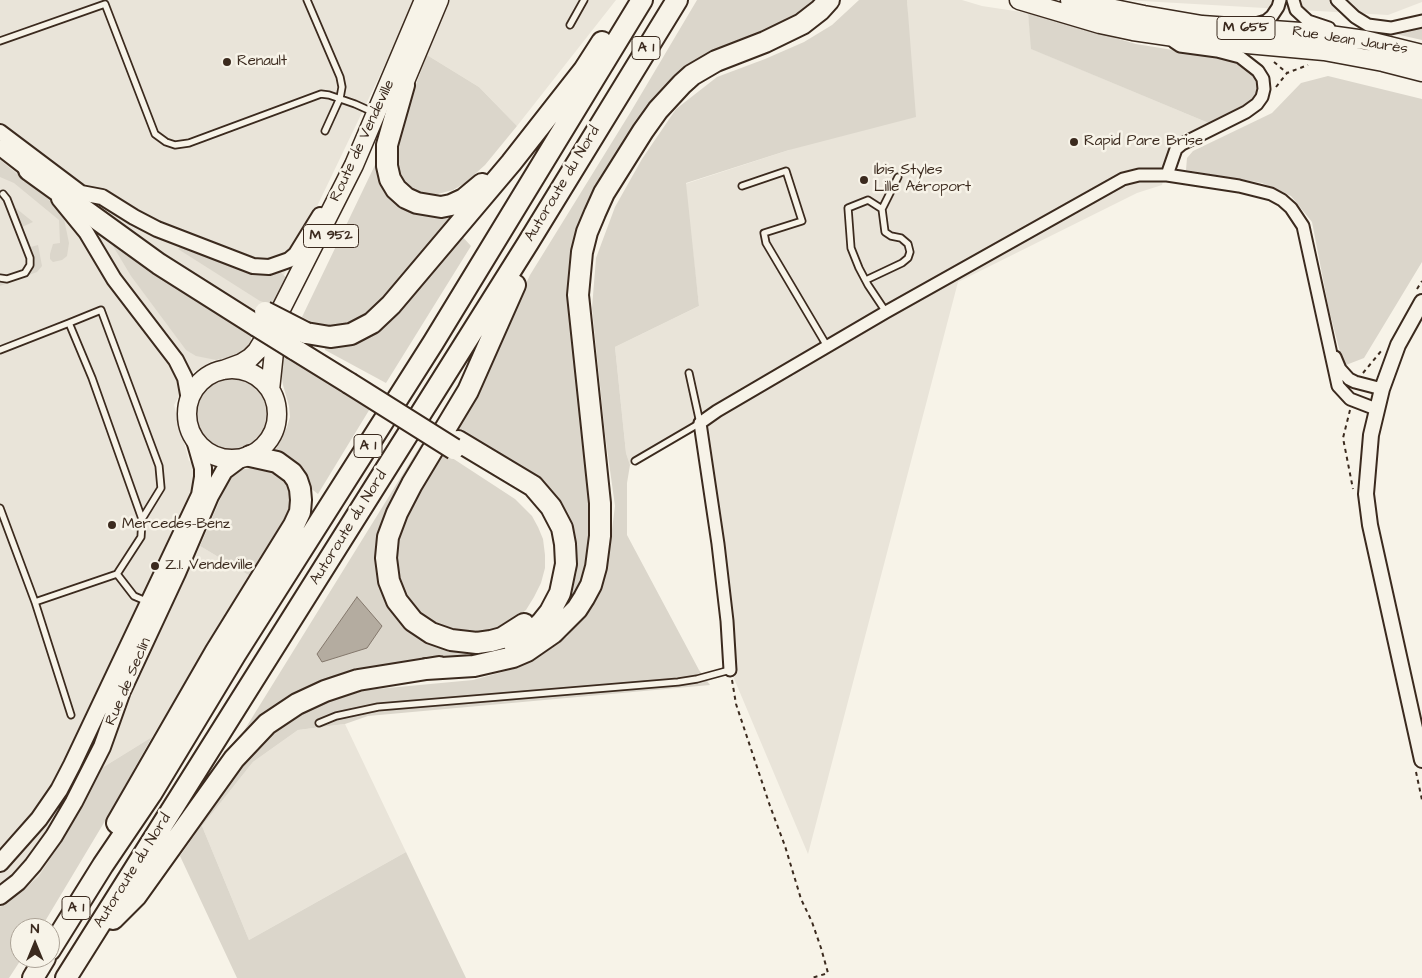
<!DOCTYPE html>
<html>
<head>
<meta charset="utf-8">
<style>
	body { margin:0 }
	#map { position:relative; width:1422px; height:978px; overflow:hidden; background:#f7f3e8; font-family:"Architects Daughter",sans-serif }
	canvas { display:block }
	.north { position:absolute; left:10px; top:918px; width:50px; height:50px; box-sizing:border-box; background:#f7f3e8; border:1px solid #aca397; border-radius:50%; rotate:0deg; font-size:14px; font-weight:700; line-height:20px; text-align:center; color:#3b2a1e }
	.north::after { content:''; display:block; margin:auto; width:18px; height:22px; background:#3b2a1e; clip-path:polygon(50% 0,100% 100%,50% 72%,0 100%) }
</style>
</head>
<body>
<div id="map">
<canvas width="1422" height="978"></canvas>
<div class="north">N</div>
</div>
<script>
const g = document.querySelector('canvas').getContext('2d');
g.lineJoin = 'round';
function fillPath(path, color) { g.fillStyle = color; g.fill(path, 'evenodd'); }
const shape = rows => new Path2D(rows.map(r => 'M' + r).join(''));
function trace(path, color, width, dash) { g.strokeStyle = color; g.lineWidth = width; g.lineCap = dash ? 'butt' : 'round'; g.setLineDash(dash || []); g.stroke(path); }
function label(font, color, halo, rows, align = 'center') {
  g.font = font + ' "Architects Daughter",sans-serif'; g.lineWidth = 5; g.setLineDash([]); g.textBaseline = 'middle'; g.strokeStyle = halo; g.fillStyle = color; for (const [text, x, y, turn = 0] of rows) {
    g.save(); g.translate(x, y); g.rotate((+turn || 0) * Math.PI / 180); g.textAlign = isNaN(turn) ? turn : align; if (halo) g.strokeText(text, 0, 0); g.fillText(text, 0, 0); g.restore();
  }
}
fillPath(shape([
	[0,0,416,0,274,296,221,356,192,373,174,405,189,461,228,481,200,546,250,576,152,737,97,771,67,833,38,877,7,903,0,907],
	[449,0,616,0,517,126,479,87,427,55],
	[907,0,962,0,982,6,1028,13,1032,49,1211,124,1174,142,1162,185,1137,193,958,282,808,854,730,669,699,424,630,465,626,453,615,347,699,306,685,184,789,150,909,40],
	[1124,0,1422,0,1422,2,1388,15],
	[345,724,406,852,249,940,202,826,253,762,298,730]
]), '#e9e4d9');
fillPath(shape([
	[697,0,817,0,781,24,763,33,723,47,689,65,674,77,649,106,585,217,593,518,584,586,560,615,569,598,577,572,574,540,570,523,564,511,548,488,535,476,456,430,530,275,630,113],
	[859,0,907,0,916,117,789,150,686,183,699,306,615,347,626,453,630,465,627,483,627,535,699,670,710,685,368,716,345,724,298,730,253,762,202,826,249,940,406,852,466,978,237,978,180,856,252,752,286,722,325,701,366,690,473,680,517,668,567,637,599,595,609,553,615,506,605,434,592,308,596,258,615,207,642,159,676,109,717,77,765,59,804,42,832,25],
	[1028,13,1136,44,1234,60,1246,66,1256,78,1259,90,1251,101,1242,108,1211,124,1031,49],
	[1422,27,1422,40,1391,33,1390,31],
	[427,55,479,87,517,126,485,165,465,183,453,190,434,195,417,191,410,187,403,180,399,172,396,148,402,121],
	[1328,76,1422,99,1422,262,1364,358,1346,365,1340,352,1329,310,1312,222,1291,196,1262,183,1186,170,1187,158,1193,151,1272,113,1301,83],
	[0,160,54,204,64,219,69,243,67,256,62,260,53,262,50,259,50,254,53,244,60,243,59,220,14,183,0,177],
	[375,165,380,166,382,183,447,215,450,221,384,300,371,312,357,321,341,327,318,325,302,317],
	[12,205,33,222,22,227,31,247,38,245,42,266,37,272,0,286,0,283,8,282,25,276,33,268,33,262,32,256],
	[460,234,471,246,386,383,325,350,325,343,357,341],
	[110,241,251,332,251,342,245,350,236,356,216,360,196,356,186,350,131,276],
	[182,246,240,269,264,273,280,272,287,278,272,305,260,301,178,249],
	[284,352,371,407,318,494,309,487,297,463,275,451,287,427,290,417,289,406,283,385,281,373],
	'195 414a37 37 0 1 1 74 0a37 37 0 1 1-74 0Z',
	[422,443,428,447,398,495,393,608,492,648,444,661,384,669,237,742],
	[443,452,515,499,532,516,538,527,543,539,545,555,545,568,541,583,534,597,526,610,514,620,499,629,485,633,470,633,442,628,419,614,403,591,397,577,395,563,398,534,411,502],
	[256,467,268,468,278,473,285,481,289,491,290,506,285,517,250,576,200,546,228,481,239,470],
	[152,737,105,821,41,928,20,928,20,958,22,958,9,978,0,978,0,907,7,903,38,877,67,833,97,771]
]), '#dbd6cb');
const water = shape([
	[357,597,382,626,367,648,322,662,317,654,357,597]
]);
fillPath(water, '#b4aca0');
trace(water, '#84786c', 1);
const service = shape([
	[307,0,340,77,342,87,340,98,325,131],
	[570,25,584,0],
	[0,41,105,4,155,134,166,142,175,145,189,143,321,94,329,95,355,104,375,113],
	[742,186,786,171,802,221,764,233,766,243,827,346],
	[882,209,898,177],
	[0,278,7,279,25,273,30,265,30,258,7,199,3,194],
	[866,280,902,263,908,258,910,252,908,244,901,238,891,236,885,232,882,209,868,200,848,208,851,248,859,268,868,285,886,312],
	[69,323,101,310,159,466,161,488,142,519],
	[0,350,69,323,92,378,142,519,141,537,117,574,134,596,148,602],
	[635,461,700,423,689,373],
	[0,508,35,602,71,715],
	[35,602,117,574],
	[319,723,336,716,378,707,678,682,697,679,730,670]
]);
const minor = shape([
	[1293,0,1296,10,1308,21,1329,28],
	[1337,0,1355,17,1368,25,1391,28,1422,21],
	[1252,25,1266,21,1272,16,1278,7,1280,0],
	[1167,175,1176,149,1182,144,1246,112,1257,104,1262,97,1264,89,1263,79,1258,71,1240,57,1217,51,1180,46,1174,42],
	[1335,357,1340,369,1349,379,1355,382,1382,389],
	[730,670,727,621,718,544,700,423,717,411,886,312,1123,179,1139,175,1167,175,1239,186,1271,194,1282,200,1291,208,1303,226,1338,386,1350,399,1376,409]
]);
const tertiary = shape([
	[0,132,81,193,102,197,134,217,157,229,253,266,269,267,289,260,296,254,320,215],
	[0,148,35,175],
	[59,199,86,232,114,279,176,360,185,378,189,400],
	[1422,302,1398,345,1382,389,1371,435,1366,494,1370,525,1422,760]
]);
const secondary = shape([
	[0,863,39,819,59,790,72,765,200,495,203,477,203,468,195,440],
	[0,896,18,882,33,865,54,836,74,802,102,747,122,691,177,573,210,496,224,471,240,459]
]);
const primary = shape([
	[1019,0,1100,24,1133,31,1181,38,1324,51,1383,62,1422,72],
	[1070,0,1144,15,1202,25,1315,33,1365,40,1422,54],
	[398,98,439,0],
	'187 414a45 45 0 1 1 90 0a45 45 0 1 1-90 0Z',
	[223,370,242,363,250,358,257,351,274,323,354,165,424,0],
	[270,390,274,352,285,328]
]);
const motorway = shape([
	[404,85,387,145,387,166,390,179,396,189,406,198,417,203,441,207,451,205,464,199,482,184],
	[29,170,159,264,257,326],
	[515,285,468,391,412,484,397,513,388,537,386,558,389,581,397,601,413,621,431,633,451,640,477,643,491,641,502,638,524,624],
	[306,333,330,337,351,334,372,323,391,305,511,163,584,70,602,42],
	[294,349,349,383],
	[458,441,533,486,551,507,562,528,565,544,566,564,560,593,550,612,542,622,533,631,514,644],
	[426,669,474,666,513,657,527,651,553,633,577,609,584,598,591,585,596,567,600,536,600,503,578,295,582,252,587,232,595,213,604,193,643,131,658,110,682,84,692,75,716,61,765,42,802,24,820,10,829,0],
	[117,823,216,651,294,525,300,512,301,500,300,489,297,480,292,473,277,462,250,456],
	[113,919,136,896,234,759,267,724,297,704,325,691,358,680,439,667],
	[50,950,103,865,151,794,235,655,433,343,642,0],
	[33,978,45,958],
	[66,978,528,243,677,0]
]);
trace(service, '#3b2a1e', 9);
trace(minor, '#3b2a1e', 15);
trace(tertiary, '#3b2a1e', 18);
trace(secondary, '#3b2a1e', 20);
trace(primary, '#3b2a1e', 21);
trace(motorway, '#3b2a1e', 24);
trace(shape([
	[1274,62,1287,73],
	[1276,87,1287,73,1308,65],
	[1417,289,1422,281],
	[1363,373,1382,350],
	[1350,410,1343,438,1353,489],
	[732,680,736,704,770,806,785,846,801,899,812,922,821,948,828,973,812,978],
	[1416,772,1422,800]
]), '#3b2a1e', 2, [4, 4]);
trace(service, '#f7f3e8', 5.5);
trace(minor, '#f7f3e8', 11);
trace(tertiary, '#f7f3e8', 14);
trace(secondary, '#f7f3e8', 16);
trace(primary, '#f7f3e8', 18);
trace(motorway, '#f7f3e8', 20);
const motorwayBridge = shape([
	[265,312,306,333],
	[257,326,294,349],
	[349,383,454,449]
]);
trace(motorwayBridge, '#3b2a1e', 24, []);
trace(motorwayBridge, '#f7f3e8', 20);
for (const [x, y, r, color] of [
	[227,62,5,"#3b2a1e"],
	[1074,142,5,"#3b2a1e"],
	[864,180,5,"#3b2a1e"],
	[112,525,5,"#3b2a1e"],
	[155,566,5,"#3b2a1e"]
]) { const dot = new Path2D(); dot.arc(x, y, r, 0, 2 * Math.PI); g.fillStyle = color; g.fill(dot); trace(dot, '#f7f3e8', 2); }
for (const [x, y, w] of [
	[1246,28,58],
	[646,48,28],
	[331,236,55],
	[368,446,28],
	[76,908,28]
]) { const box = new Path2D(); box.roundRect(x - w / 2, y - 11.5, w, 23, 4); g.fillStyle = '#f7f3e8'; g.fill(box); trace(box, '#3b2a1e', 1); }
label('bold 14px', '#3b2a1e', null, [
	["M 655",1246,28],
	["A 1",646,48],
	["M 952",331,236],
	["A 1",368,446],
	["A 1",76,908]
]);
label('15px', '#3b2a1e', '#f7f3e8', [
	["Rue Jean Jaurès",1350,41,9],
	["Route de Vendeville",363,141,-65],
	["Autoroute du Nord",563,184,-59],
	["Autoroute du Nord",349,528,-58],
	["Rue de Seclin",129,682,-67],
	["Autoroute du Nord",133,871,-58]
]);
label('15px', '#3b2a1e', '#f7f3e8', [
	["Renault",237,62],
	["Rapid Pare Brise",1084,142],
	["Ibis Styles",874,171],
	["Lille Aéroport",874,188],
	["Mercedes-Benz",122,525],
	["Z.I. Vendeville",165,566]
], 'left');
</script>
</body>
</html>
